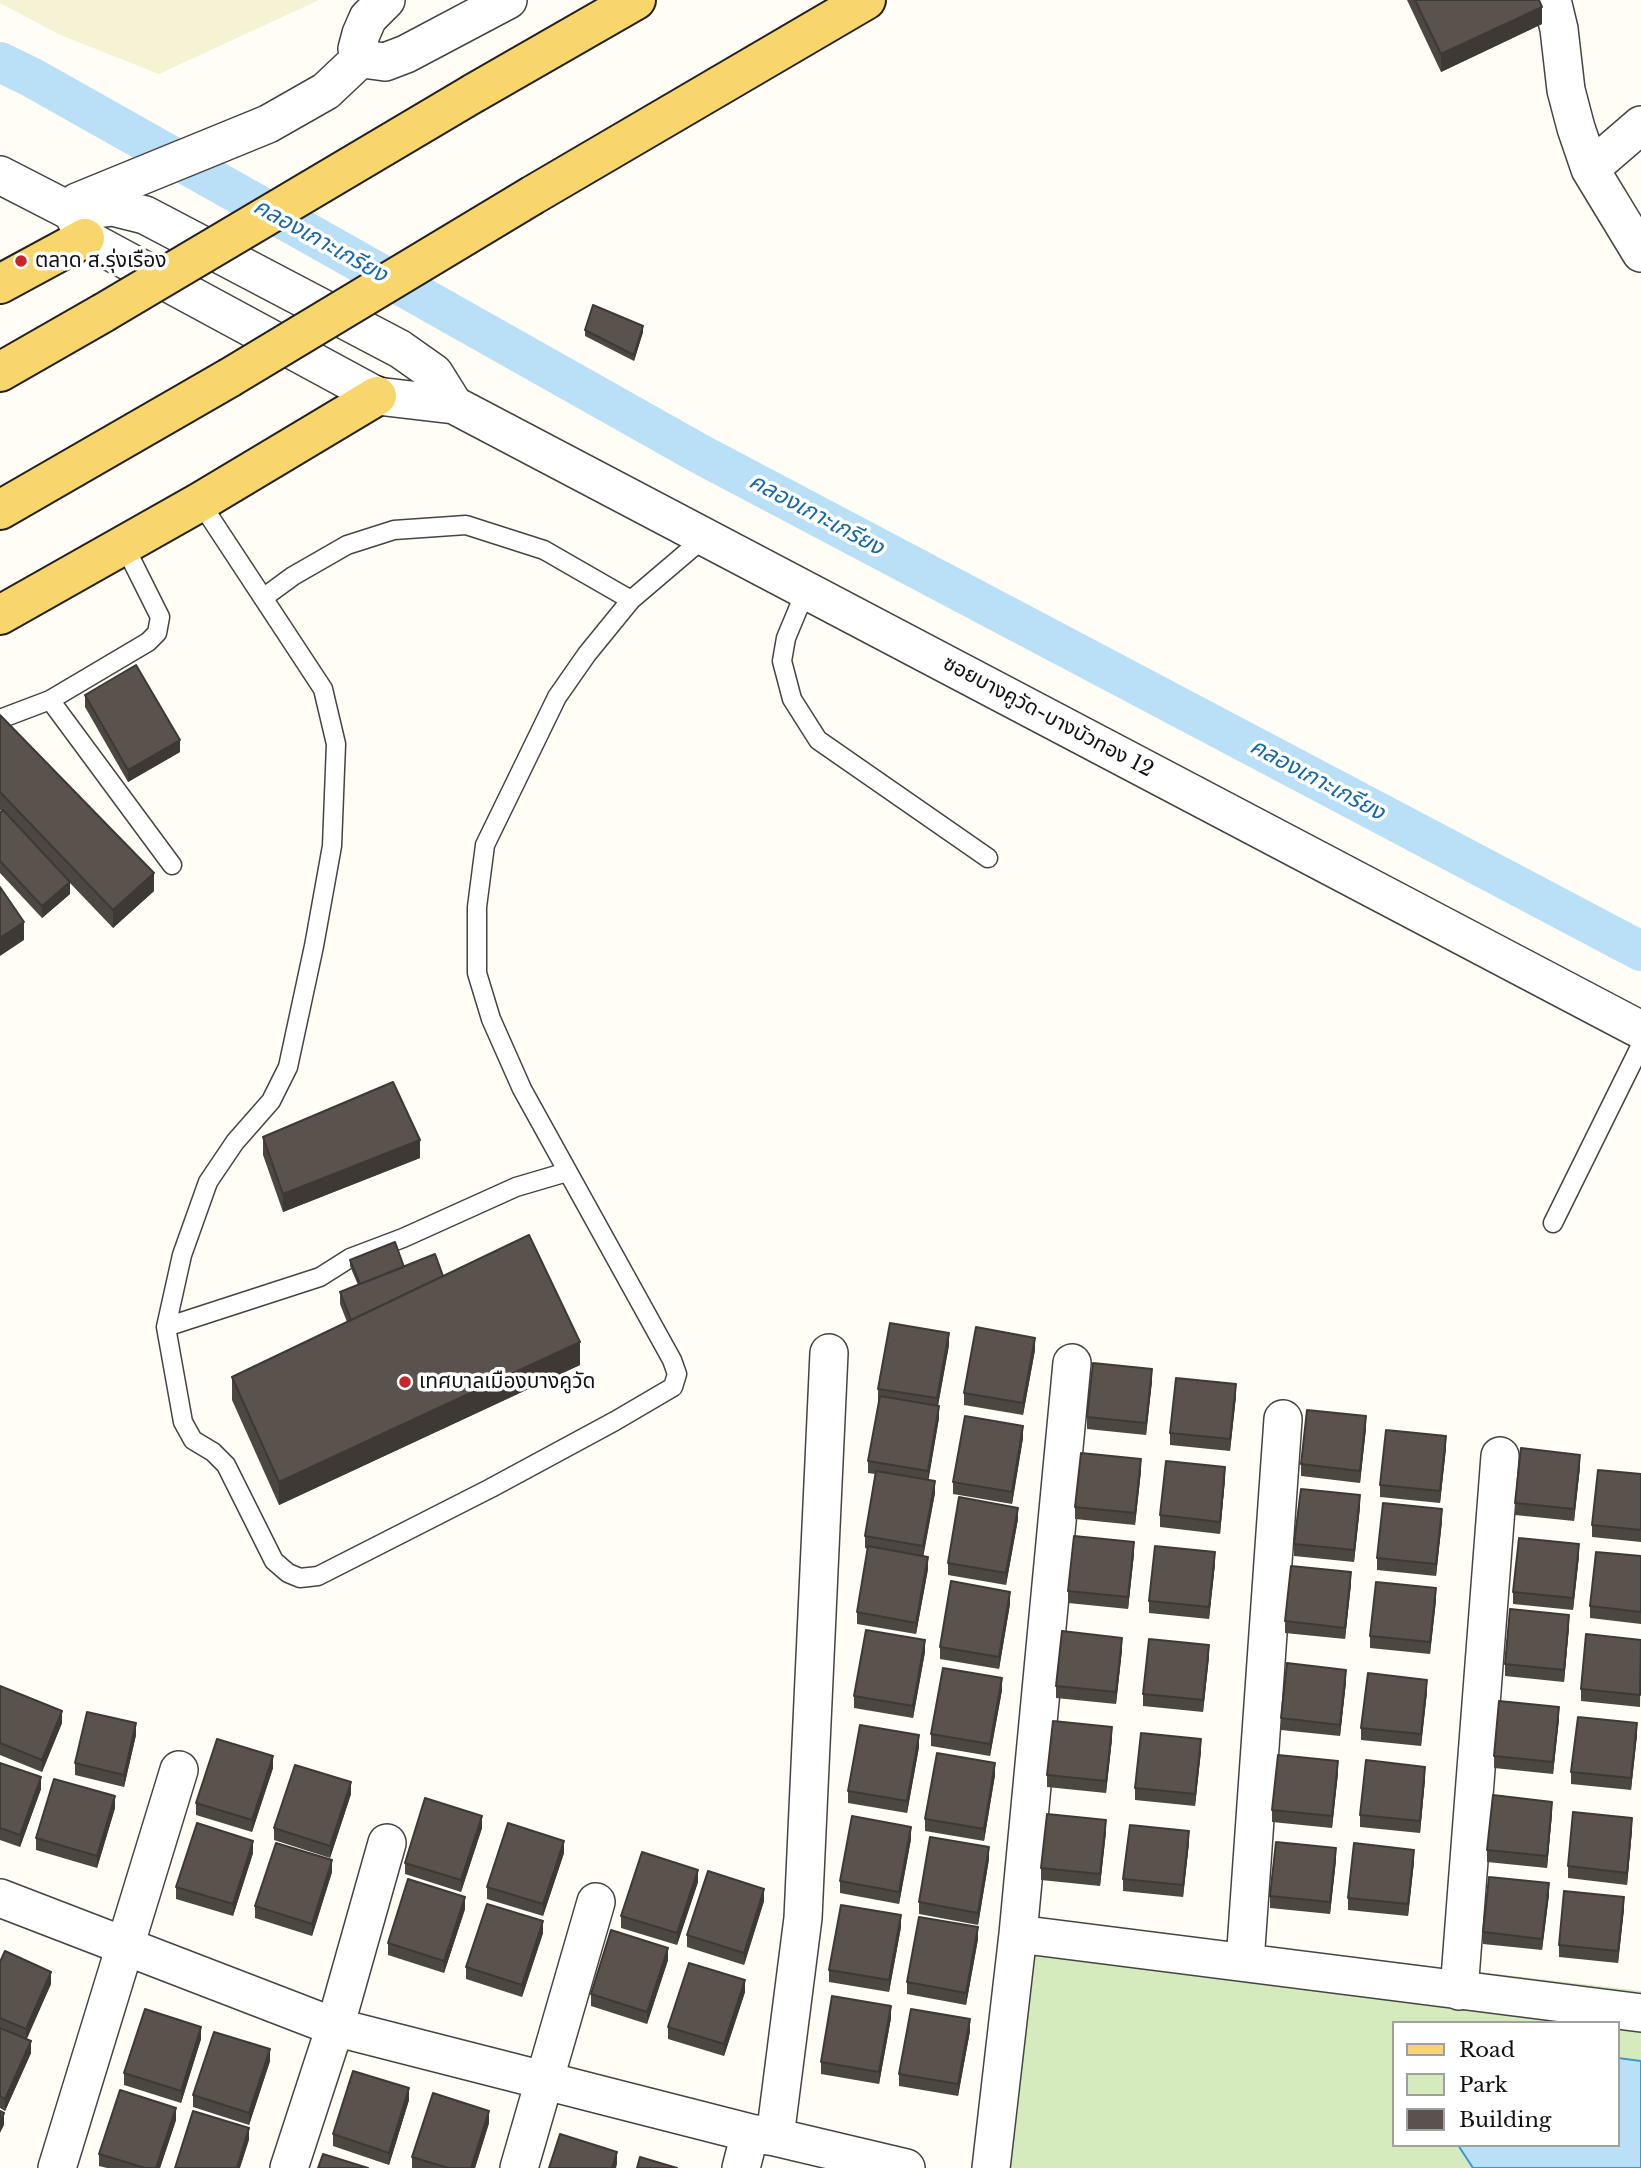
<!DOCTYPE html>
<html>
<head>
<meta charset="utf-8">
<style>
	body { margin:0 }
	#map { position:relative; width:1641px; height:2168px; overflow:hidden; background:#fffdf5; font-family:"Libre Baskerville",serif }
	canvas { display:block }
	.legend { position:absolute; left:1392px; top:2021px; width:228px; height:126px; box-sizing:border-box; background:#fff; border:2px solid #a0a0a0; margin:0; padding:9px 12px; list-style:none; font-size:21px; color:#111 }
	.legend li { display:flex; align-items:center; gap:14px; height:35px }
	.legend b { width:35px; border:2px solid #a0a0a0 }
</style>
</head>
<body>
<div id="map">
<canvas width="1641" height="2168"></canvas>
<ul class="legend">
<li><b style="height:9px;background:#f9d66b"></b>Road</li>
<li><b style="height:19px;background:#d5ebbd"></b>Park</li>
<li><b style="height:19px;background:#5a524d"></b>Building</li>
</ul>
</div>
<script>
const g = document.querySelector('canvas').getContext('2d');
g.lineJoin = 'round';
function fillPath(path, color) { g.fillStyle = color; g.fill(path, 'evenodd'); }
const shape = rows => new Path2D(rows.map(r => 'M' + r).join(''));
function trace(path, color, width, dash) { g.strokeStyle = color; g.lineWidth = width; g.lineCap = dash ? 'butt' : 'round'; g.setLineDash(dash || []); g.stroke(path); }
function label(font, color, halo, rows, align = 'center') {
  g.font = font + ' "Libre Baskerville","Noto Sans Thai",serif'; g.lineWidth = 7; g.setLineDash([]); g.textBaseline = 'middle'; g.strokeStyle = halo; g.fillStyle = color; for (const [text, x, y, turn = 0] of rows) {
    g.save(); g.translate(x, y); g.rotate((+turn || 0) * Math.PI / 180); g.textAlign = isNaN(turn) ? turn : align; if (halo) g.strokeText(text, 0, 0); g.fillText(text, 0, 0); g.restore();
  }
}
fillPath(shape([
	[0,0,319,0,159,74,60,35,0,3]
]), '#f6f3d4');
fillPath(shape([
	[1015,1917,1641,1991,1641,2168,989,2168],
	[1394,2023,1618,2023,1618,2145,1394,2145]
]), '#d5ebbd');
const water = shape([
	[1618,2058,1641,2061,1641,2168,1473,2168,1458,2145,1618,2145,1618,2058]
]);
fillPath(water, '#b9e0f7');
trace(water, '#3f96cf', 2);
trace(shape([
	[0,62,31,77,700,454,1641,951]
]), '#b9e0f7', 40);
const lane = shape([
	[200,502,323,689,336,744,332,846,314,946,288,1067,271,1101,235,1142,208,1182,182,1255,166,1327,320,1277,350,1258,403,1238,516,1187,567,1172],
	[806,590,786,638,782,661,792,699,818,740,988,858],
	[263,598,293,576,347,545,394,530,466,525,544,550,631,600],
	[50,700,148,642,157,633,160,617,124,545],
	[0,719,50,700,172,865],
	[1553,1223,1641,1045],
	[166,1327,183,1422,193,1440,213,1452,226,1465,274,1561,288,1573,300,1578,318,1576,491,1488,615,1421,673,1387,677,1374,672,1360,522,1089,491,1019,477,973,477,907,485,845,557,697,587,654,631,600,705,537]
]);
const street = shape([
	[386,0,368,18,361,34,357,49,362,57,370,60,385,62,406,54,508,0],
	[1552,0,1559,29,1566,90,1576,128,1590,169,1641,253],
	[1590,169,1641,125],
	[0,175,72,212,85,238,377,396,454,405,1641,1030],
	[77,202,268,124,326,91,362,57],
	[72,212,113,207,145,215,400,349,434,373,454,405],
	[0,1898,335,2027,750,2133,775,2137,906,2168],
	[1018,1934,1641,2013],
	[1245,1962,1283,1419],
	[1459,1991,1500,1456],
	[775,2137,803,1918,829,1353],
	[57,2168,179,1770],
	[289,2168,335,2027,387,1843],
	[519,2168,596,1902],
	[741,2168,750,2133],
	[991,2168,1018,1934,1072,1363]
]);
const primary = shape([
	[474,93,636,0],
	[533,195,866,0],
	[0,284,85,238],
	[0,372,103,313],
	[0,510,229,378],
	[0,615,200,502,377,396]
]);
trace(lane, '#444', 21);
trace(street, '#444', 40);
trace(primary, '#222', 42);
trace(lane, '#fff', 18);
trace(street, '#fff', 37);
trace(primary, '#f9d66b', 38);
const primaryBridge = shape([
	[103,313,474,93],
	[229,378,533,195]
]);
trace(primaryBridge, '#222', 42, []);
trace(primaryBridge, '#f9d66b', 38);
fillPath(shape([
	[1407,0,1539,0,1542,24,1441,72],
	[585,330,643,332,634,361,585,336],
	[85,695,180,752,128,782,85,707],
	[0,715,154,891,113,928,70,883,70,894,42,918,0,873,0,813,1,811,0,810],
	[263,1137,420,1158,283,1212,263,1155],
	[350,1260,404,1267,443,1276,580,1365,279,1505,232,1400,232,1377,347,1322,340,1304,340,1292,358,1285,350,1266],
	[949,1345,938,1406,939,1418,928,1480,935,1493,923,1556,928,1569,916,1634,857,1624,857,1612,868,1549,865,1548,865,1536,875,1474,868,1473,868,1461,879,1401,878,1401,878,1389],
	[1035,1350,1023,1415,964,1405,964,1393],
	[1152,1381,1146,1435,1087,1429,1087,1417],
	[1236,1396,1230,1451,1170,1445,1170,1433],
	[1366,1428,1360,1483,1301,1476,1301,1464],
	[1023,1438,1012,1504,953,1494,953,1482],
	[1446,1448,1440,1503,1380,1497,1380,1485],
	[1580,1467,1574,1521,1515,1515,1515,1503],
	[1141,1471,1135,1525,1075,1519,1075,1507],
	[1641,1474,1641,1542,1592,1537,1592,1525],
	[1225,1479,1220,1534,1160,1527,1160,1515],
	[1360,1507,1354,1562,1294,1556,1294,1544],
	[1018,1519,1006,1585,948,1575,948,1563],
	[1442,1521,1436,1576,1377,1570,1377,1558],
	[1134,1554,1128,1609,1068,1603,1068,1591],
	[1579,1556,1573,1610,1513,1604,1513,1592],
	[1641,1556,1641,1624,1590,1618,1590,1606],
	[1215,1564,1209,1619,1149,1613,1149,1601],
	[1351,1584,1345,1639,1285,1633,1285,1621],
	[1436,1600,1430,1654,1370,1648,1370,1636],
	[1010,1604,999,1669,940,1659,940,1647],
	[1569,1627,1564,1682,1505,1676,1505,1664],
	[1641,1640,1640,1707,1581,1701,1581,1689],
	[1122,1650,1116,1704,1056,1698,1056,1686],
	[925,1652,913,1718,854,1708,854,1696],
	[1209,1657,1203,1712,1143,1706,1143,1694],
	[1346,1682,1340,1736,1281,1730,1281,1718],
	[0,1686,62,1723,42,1772,0,1755],
	[1002,1690,990,1756,931,1746,931,1734],
	[1427,1692,1421,1746,1361,1740,1361,1728],
	[1559,1719,1553,1774,1494,1768,1494,1756],
	[136,1735,124,1787,75,1775,75,1763],
	[1637,1735,1631,1790,1571,1784,1571,1772],
	[1112,1739,1106,1793,1047,1787,1047,1775],
	[919,1747,907,1813,848,1803,848,1791],
	[1201,1751,1195,1806,1135,1800,1135,1788],
	[0,1763,41,1789,20,1847,0,1840],
	[273,1768,252,1832,196,1815,196,1803],
	[1338,1773,1332,1828,1272,1822,1272,1810],
	[995,1775,984,1841,925,1831,925,1819],
	[1425,1779,1420,1833,1360,1827,1360,1815],
	[351,1794,330,1858,274,1840,274,1828],
	[115,1808,97,1868,36,1850,36,1838],
	[1552,1814,1547,1868,1487,1862,1487,1850],
	[482,1828,461,1892,405,1874,405,1863],
	[1632,1830,1627,1885,1568,1878,1568,1866],
	[1106,1832,1100,1886,1041,1880,1041,1868],
	[911,1839,899,1904,840,1893,840,1881],
	[1189,1843,1183,1897,1123,1891,1123,1879],
	[253,1853,233,1916,176,1899,176,1887],
	[564,1853,543,1916,487,1899,487,1887],
	[989,1859,978,1925,919,1914,919,1902],
	[1336,1860,1330,1914,1270,1908,1270,1896],
	[1414,1862,1408,1916,1348,1910,1348,1898],
	[332,1872,312,1936,255,1918,255,1906],
	[698,1882,677,1945,621,1928,621,1916],
	[1549,1895,1542,1950,1483,1944,1483,1932],
	[764,1901,744,1965,687,1947,687,1935],
	[465,1909,444,1973,388,1955,388,1943],
	[1624,1909,1618,1963,1559,1957,1559,1945],
	[901,1927,889,1992,829,1982,829,1970],
	[543,1933,522,1997,466,1979,466,1967],
	[978,1939,966,2005,907,1994,907,1982],
	[668,1960,647,2024,591,2006,591,1994],
	[0,1962,51,1984,26,2039,31,2053,5,2111,0,2108],
	[745,1992,724,2056,668,2039,668,2027],
	[891,2018,879,2084,821,2074,821,2062],
	[970,2031,958,2096,899,2086,899,2074],
	[201,2039,181,2103,124,2085,124,2073],
	[270,2061,249,2125,193,2107,193,2095],
	[409,2100,389,2165,333,2146,333,2134],
	[176,2120,160,2168,107,2168,99,2166,99,2154],
	[489,2123,475,2168,412,2168,412,2157]
]), '#4d4742');
fillPath(shape([
	[1542,7,1542,24,1441,72,1441,54],
	[643,326,643,332,634,361,634,355],
	[180,740,180,752,128,782,128,770],
	[154,873,154,891,113,928,113,910],
	[70,882,70,894,42,918,42,906],
	[24,922,24,940,0,956,0,938],
	[420,1140,420,1158,283,1212,283,1194],
	[949,1333,949,1345,937,1410,937,1398],
	[1035,1338,1035,1350,1023,1415,1023,1403],
	[580,1342,580,1365,279,1505,279,1482],
	[1152,1369,1152,1381,1146,1435,1146,1423],
	[1236,1384,1236,1396,1230,1451,1230,1439],
	[939,1406,939,1418,928,1483,928,1471],
	[1366,1416,1366,1428,1360,1483,1360,1471],
	[1023,1426,1023,1438,1012,1504,1012,1492],
	[1446,1436,1446,1448,1440,1503,1440,1491],
	[1580,1455,1580,1467,1574,1521,1574,1509],
	[1141,1459,1141,1471,1135,1525,1135,1513],
	[1225,1467,1225,1479,1220,1534,1220,1522],
	[935,1481,935,1493,923,1558,923,1546],
	[1360,1495,1360,1507,1354,1562,1354,1550],
	[1018,1508,1018,1519,1006,1585,1006,1573],
	[1442,1509,1442,1521,1436,1576,1436,1564],
	[1134,1542,1134,1554,1128,1609,1128,1597],
	[1579,1544,1579,1556,1573,1610,1573,1598],
	[1215,1552,1215,1564,1209,1619,1209,1607],
	[928,1557,928,1569,916,1634,916,1623],
	[1351,1572,1351,1584,1345,1639,1345,1628],
	[1436,1588,1436,1600,1430,1654,1430,1642],
	[1010,1592,1010,1604,999,1669,999,1657],
	[1569,1615,1569,1627,1564,1682,1564,1670],
	[1122,1638,1122,1650,1116,1704,1116,1692],
	[925,1640,925,1652,913,1718,913,1706],
	[1209,1645,1209,1657,1203,1712,1203,1700],
	[1346,1670,1346,1682,1340,1736,1340,1725],
	[1002,1678,1002,1690,990,1756,990,1744],
	[1427,1680,1427,1692,1421,1746,1421,1734],
	[1559,1707,1559,1719,1553,1774,1553,1762],
	[62,1711,62,1723,42,1772,42,1760],
	[136,1723,136,1735,124,1787,124,1775],
	[1637,1723,1637,1735,1631,1790,1631,1778],
	[1112,1727,1112,1739,1106,1793,1106,1781],
	[919,1735,919,1747,907,1813,907,1801],
	[1201,1739,1201,1751,1195,1806,1195,1794],
	[273,1756,273,1768,252,1832,252,1820],
	[1338,1761,1338,1773,1332,1828,1332,1816],
	[995,1763,995,1775,984,1841,984,1829],
	[1425,1767,1425,1779,1420,1833,1420,1821],
	[41,1777,41,1789,20,1847,20,1835],
	[351,1782,351,1794,330,1858,330,1846],
	[115,1796,115,1808,97,1868,97,1856],
	[1552,1802,1552,1814,1547,1868,1547,1856],
	[482,1816,482,1828,461,1892,461,1880],
	[1632,1818,1632,1830,1627,1885,1627,1873],
	[1106,1820,1106,1832,1100,1886,1100,1874],
	[911,1827,911,1839,899,1904,899,1892],
	[1189,1831,1189,1843,1183,1897,1183,1885],
	[253,1841,253,1853,233,1916,233,1904],
	[564,1841,564,1853,543,1916,543,1904],
	[989,1847,989,1859,978,1925,978,1913],
	[1336,1848,1336,1860,1330,1914,1330,1902],
	[1414,1850,1414,1862,1408,1916,1408,1904],
	[332,1860,332,1872,312,1936,312,1924],
	[698,1870,698,1882,677,1945,677,1933],
	[1549,1883,1549,1895,1542,1950,1542,1939],
	[764,1889,764,1901,744,1965,744,1953],
	[465,1897,465,1909,444,1973,444,1961],
	[1624,1897,1624,1909,1618,1963,1618,1951],
	[901,1915,901,1927,889,1992,889,1980],
	[543,1921,543,1933,522,1997,522,1985],
	[978,1927,978,1939,966,2005,966,1993],
	[668,1948,668,1960,647,2024,647,2012],
	[51,1972,51,1984,26,2041,26,2029],
	[745,1980,745,1992,724,2056,724,2044],
	[891,2006,891,2018,879,2084,879,2072],
	[970,2019,970,2031,958,2096,958,2084],
	[201,2027,201,2039,181,2103,181,2091],
	[31,2041,31,2053,5,2111,5,2099],
	[270,2049,270,2061,249,2125,249,2113],
	[409,2088,409,2100,389,2165,389,2153],
	[176,2108,176,2120,160,2168,156,2168],
	[489,2111,489,2123,475,2168,471,2168],
	[4,2113,4,2125,0,2133,0,2122],
	[249,2128,249,2140,240,2168,237,2168],
	[617,2152,617,2164,616,2168,612,2168]
]), '#3f3936');
const building = shape([
	[1415,0,1539,0,1542,7,1441,54,1415,0],
	[593,305,643,326,634,355,585,330,593,305],
	[136,665,180,740,128,770,85,695,136,665],
	[0,715,154,873,113,910,0,792,0,715],
	[3,810,70,882,42,906,0,861,0,813,3,810],
	[0,887,24,922,0,938,0,887],
	[393,1082,420,1140,283,1194,263,1137,393,1082],
	[529,1235,580,1342,279,1482,232,1377,529,1235],
	[395,1242,404,1267,360,1284,350,1260,395,1242],
	[435,1254,443,1276,351,1320,340,1292,435,1254],
	[890,1323,949,1333,937,1398,878,1389,890,1323],
	[976,1327,1035,1338,1023,1403,964,1393,976,1327],
	[1093,1363,1152,1369,1146,1423,1087,1417,1093,1363],
	[1176,1378,1236,1384,1230,1439,1170,1433,1176,1378],
	[880,1396,939,1406,928,1471,868,1461,880,1396],
	[1307,1410,1366,1416,1360,1471,1301,1464,1307,1410],
	[965,1416,1023,1426,1012,1492,953,1482,965,1416],
	[1386,1430,1446,1436,1440,1491,1380,1485,1386,1430],
	[1521,1448,1580,1455,1574,1509,1515,1503,1521,1448],
	[1081,1453,1141,1459,1135,1513,1075,1507,1081,1453],
	[1166,1461,1225,1467,1220,1522,1160,1515,1166,1461],
	[1598,1470,1641,1474,1641,1530,1592,1525,1598,1470],
	[876,1471,935,1481,923,1546,865,1536,876,1471],
	[1301,1489,1360,1495,1354,1550,1294,1544,1301,1489],
	[959,1497,1018,1508,1006,1573,948,1563,959,1497],
	[1383,1503,1442,1509,1436,1564,1377,1558,1383,1503],
	[1074,1536,1134,1542,1128,1597,1068,1591,1074,1536],
	[1519,1538,1579,1544,1573,1598,1513,1592,1519,1538],
	[868,1546,928,1557,916,1623,857,1612,868,1546],
	[1155,1546,1215,1552,1209,1607,1149,1601,1155,1546],
	[1596,1552,1641,1556,1641,1612,1590,1606,1596,1552],
	[1291,1566,1351,1572,1345,1628,1285,1621,1291,1566],
	[951,1581,1010,1592,999,1657,940,1647,951,1581],
	[1376,1582,1436,1588,1430,1642,1370,1636,1376,1582],
	[1510,1609,1569,1615,1564,1670,1505,1664,1510,1609],
	[866,1630,925,1640,913,1706,854,1696,866,1630],
	[1062,1631,1122,1638,1116,1692,1056,1686,1062,1631],
	[1586,1634,1641,1640,1640,1695,1581,1689,1586,1634],
	[1149,1639,1209,1645,1203,1700,1143,1694,1149,1639],
	[1287,1663,1346,1670,1340,1725,1281,1718,1287,1663],
	[943,1668,1002,1678,990,1744,931,1734,943,1668],
	[1368,1673,1427,1680,1421,1734,1361,1728,1368,1673],
	[0,1686,62,1711,42,1760,0,1743,0,1686],
	[1499,1701,1559,1707,1553,1762,1494,1756,1499,1701],
	[87,1712,136,1723,124,1775,75,1763,87,1712],
	[1578,1717,1637,1723,1631,1778,1571,1772,1578,1717],
	[1053,1721,1112,1727,1106,1781,1047,1775,1053,1721],
	[860,1725,919,1735,907,1801,848,1791,860,1725],
	[1141,1733,1201,1739,1195,1794,1135,1788,1141,1733],
	[217,1739,273,1756,252,1820,196,1803,217,1739],
	[937,1753,995,1763,984,1829,925,1819,937,1753],
	[1278,1755,1338,1761,1332,1816,1272,1810,1278,1755],
	[1366,1760,1425,1767,1420,1821,1360,1815,1366,1760],
	[0,1763,41,1777,20,1835,0,1828,0,1763],
	[295,1765,351,1782,330,1846,274,1828,295,1765],
	[54,1779,115,1796,97,1856,36,1838,54,1779],
	[1493,1795,1552,1802,1547,1856,1487,1850,1493,1795],
	[425,1798,482,1816,461,1880,405,1863,425,1798],
	[1573,1812,1632,1818,1627,1873,1568,1866,1573,1812],
	[1047,1814,1106,1820,1100,1874,1041,1868,1047,1814],
	[852,1816,911,1827,899,1892,840,1881,852,1816],
	[197,1823,253,1841,233,1904,176,1887,197,1823],
	[508,1823,564,1841,543,1904,487,1887,508,1823],
	[1130,1825,1189,1831,1183,1885,1123,1879,1130,1825],
	[930,1837,989,1847,978,1913,919,1902,930,1837],
	[1276,1842,1336,1848,1330,1902,1270,1896,1276,1842],
	[276,1843,332,1860,312,1924,255,1906,276,1843],
	[1354,1843,1414,1850,1408,1904,1348,1898,1354,1843],
	[642,1852,698,1870,677,1933,621,1916,642,1852],
	[708,1871,764,1889,744,1953,687,1935,708,1871],
	[1489,1877,1549,1883,1542,1939,1483,1932,1489,1877],
	[408,1879,465,1897,444,1961,388,1943,408,1879],
	[1564,1891,1624,1897,1618,1951,1559,1945,1564,1891],
	[487,1904,543,1921,522,1985,466,1967,487,1904],
	[841,1905,901,1915,889,1980,829,1970,841,1905],
	[919,1917,978,1927,966,1993,907,1982,919,1917],
	[611,1930,668,1948,647,2012,591,1994,611,1930],
	[5,1951,51,1972,26,2029,0,2018,0,1962,5,1951],
	[689,1963,745,1980,724,2044,668,2027,689,1963],
	[832,1996,891,2006,879,2072,821,2062,832,1996],
	[145,2009,201,2027,181,2091,124,2073,145,2009],
	[911,2009,970,2019,958,2084,899,2074,911,2009],
	[0,2028,31,2041,5,2099,0,2096,0,2028],
	[214,2032,270,2049,249,2113,193,2095,214,2032],
	[353,2071,409,2088,389,2153,333,2134,353,2071],
	[120,2090,176,2108,156,2168,145,2168,99,2154,120,2090],
	[433,2093,489,2111,471,2168,448,2168,412,2157,433,2093],
	[0,2111,4,2113,0,2122,0,2111],
	[193,2111,249,2128,237,2168,175,2168,193,2111],
	[560,2134,617,2152,612,2168,549,2168,560,2134],
	[323,2154,368,2168,318,2168,323,2154],
	[640,2157,677,2168,637,2168,640,2157]
]);
fillPath(building, '#5a524d');
trace(building, '#3f3936', 2);
for (const [x, y, r, color] of [
	[21,261,7,"#c4262e"],
	[405,1382,7,"#c4262e"]
]) { const dot = new Path2D(); dot.arc(x, y, r, 0, 2 * Math.PI); g.fillStyle = color; g.fill(dot); trace(dot, '#fff', 2.5); }
label('21px', '#111', '#fff', [
	["ตลาด ส.รุ่งเรือง",35,261],
	["เทศบาลเมืองบางคูวัด",419,1382]
], 'left');
label('21px', '#111', '#fff', [
	["ซอยบางคูวัด-บางบัวทอง 12",1048,717,28]
]);
label('italic 23px', '#1768a6', '#fff', [
	["คลองเกาะเกรียง",320,241,29],
	["คลองเกาะเกรียง",816,515,28],
	["คลองเกาะเกรียง",1317,780,28]
]);
</script>
</body>
</html>
